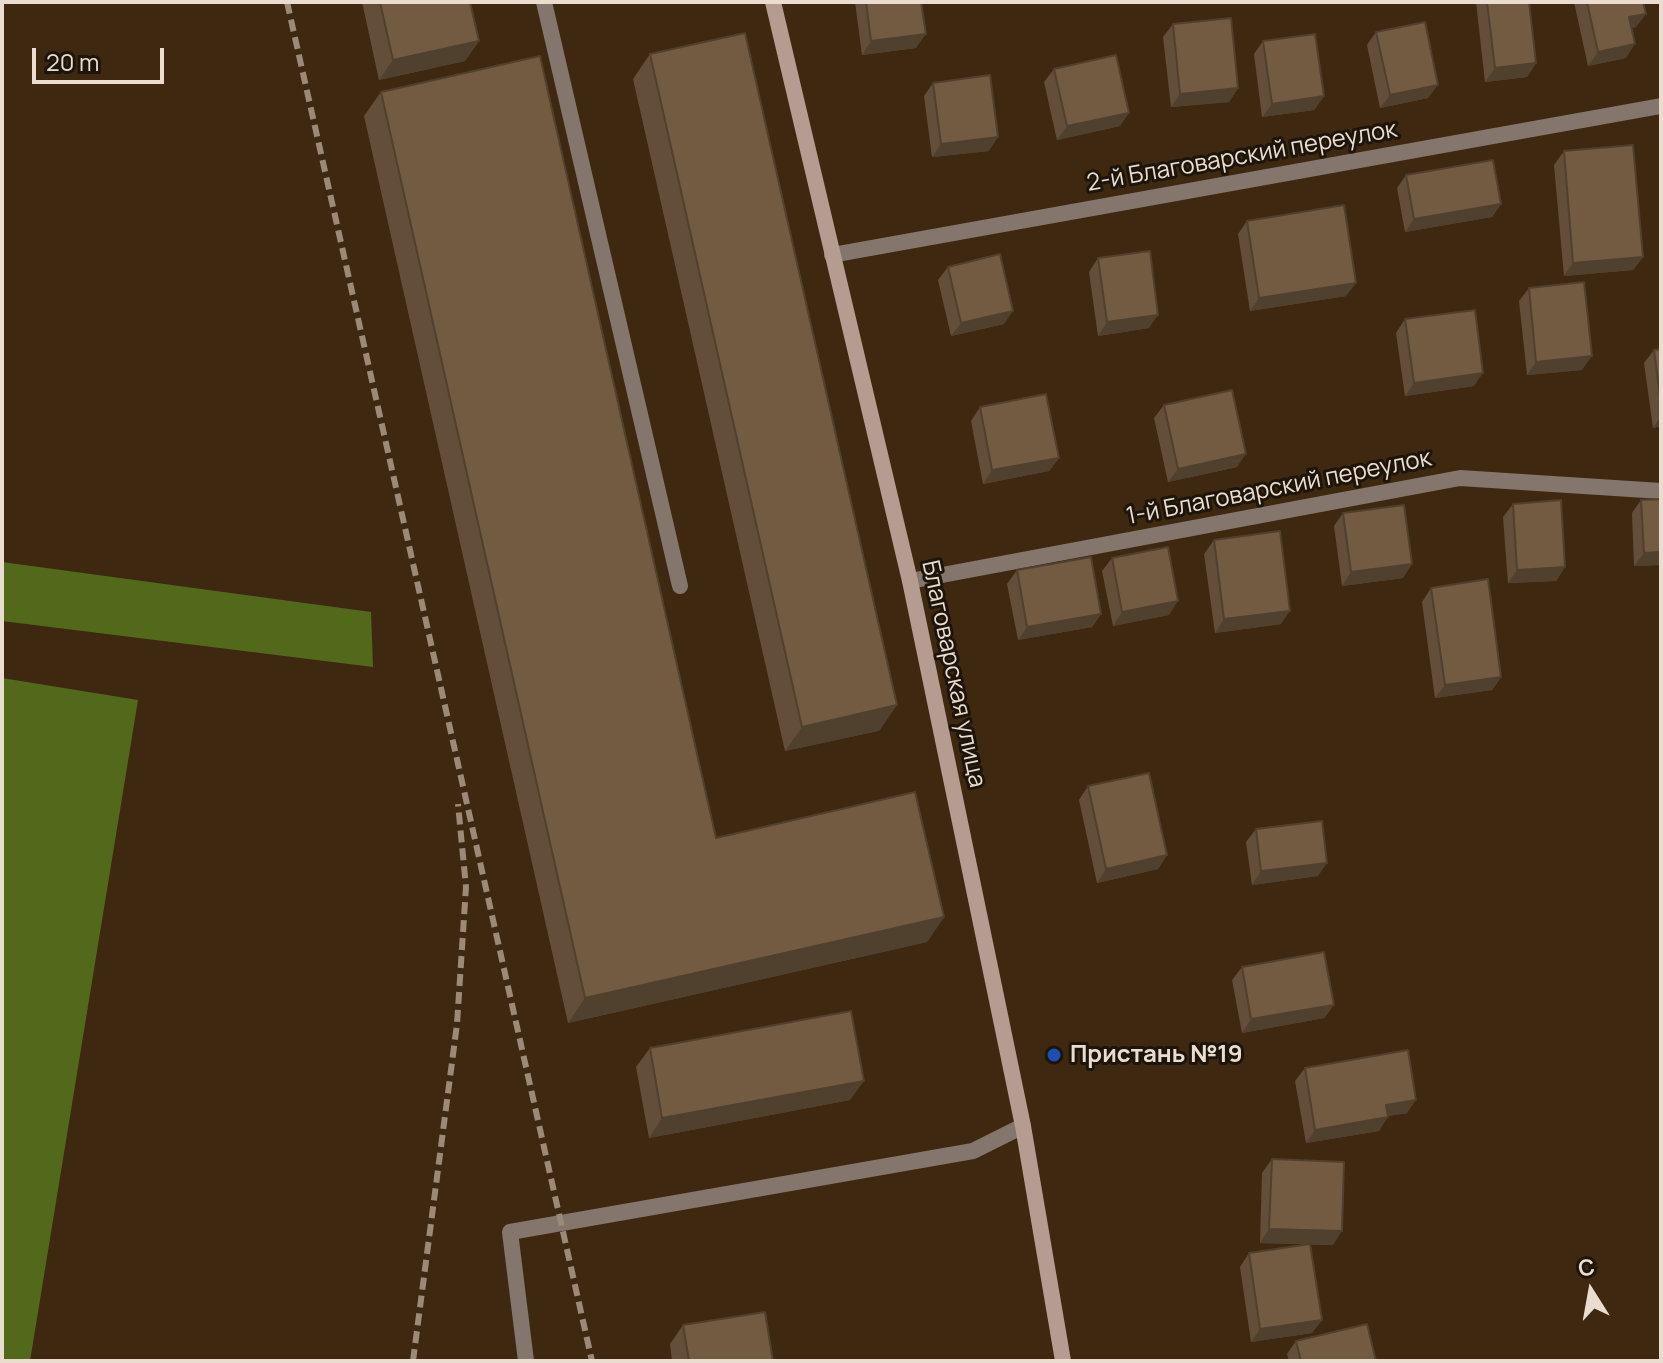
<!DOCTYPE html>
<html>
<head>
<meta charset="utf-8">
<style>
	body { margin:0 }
	#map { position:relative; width:1663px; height:1363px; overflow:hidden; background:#3e2910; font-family:Manrope,sans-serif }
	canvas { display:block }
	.frame { position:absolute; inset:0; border:4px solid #eadcce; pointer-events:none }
	.north { position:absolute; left:1551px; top:1251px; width:80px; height:80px; -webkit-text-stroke:6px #1d140a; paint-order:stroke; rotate:349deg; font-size:22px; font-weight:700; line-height:32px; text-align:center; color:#eadcce }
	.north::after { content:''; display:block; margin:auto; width:28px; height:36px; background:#eadcce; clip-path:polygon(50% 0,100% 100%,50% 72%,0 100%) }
	.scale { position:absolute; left:32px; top:48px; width:132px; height:36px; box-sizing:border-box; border:4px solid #eadcce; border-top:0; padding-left:10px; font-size:24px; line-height:28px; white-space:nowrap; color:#eadcce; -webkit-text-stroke:6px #1d140a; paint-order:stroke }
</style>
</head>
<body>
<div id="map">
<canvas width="1663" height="1363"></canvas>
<div class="frame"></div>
<div class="north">С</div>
<div class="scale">20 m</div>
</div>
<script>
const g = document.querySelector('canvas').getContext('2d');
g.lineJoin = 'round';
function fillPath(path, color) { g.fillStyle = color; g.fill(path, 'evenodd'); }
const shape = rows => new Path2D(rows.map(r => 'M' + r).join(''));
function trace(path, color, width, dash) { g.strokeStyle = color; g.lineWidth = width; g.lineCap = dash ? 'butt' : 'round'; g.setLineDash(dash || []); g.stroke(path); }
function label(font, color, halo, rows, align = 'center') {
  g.font = font + ' Manrope,sans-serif'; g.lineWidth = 6; g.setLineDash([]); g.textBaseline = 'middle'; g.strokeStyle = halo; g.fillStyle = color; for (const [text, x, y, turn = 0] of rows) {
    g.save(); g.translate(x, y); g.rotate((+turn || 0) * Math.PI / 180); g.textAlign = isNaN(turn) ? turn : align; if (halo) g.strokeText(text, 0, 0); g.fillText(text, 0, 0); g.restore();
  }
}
fillPath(shape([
	[2,562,371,612,373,667,2,621],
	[2,678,138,700,30,1361,2,1361]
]), '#52691c');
trace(shape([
	[544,2,680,586],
	[526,1361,510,1232,973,1151,1023,1126]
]), '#84756d', 16);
trace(shape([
	[832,255,1661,106],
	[910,581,1460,478,1661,491]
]), '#84756d', 16);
trace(shape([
	[773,2,910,581,1023,1126,1063,1361]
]), '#b49d90', 16);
trace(shape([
	[287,2,592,1361],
	[413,1361,457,1024,466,887,458,804]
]), '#9b8a77', 6, [12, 6]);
fillPath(shape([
	[362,2,470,2,479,41,465,61,379,80],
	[855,2,921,2,916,48,862,55],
	[1476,2,1529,2,1536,63,1527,77,1485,82],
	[1574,2,1643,2,1636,27,1631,28,1626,58,1588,66],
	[1173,24,1238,88,1229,102,1171,107,1163,37],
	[1376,32,1428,98,1380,108,1367,45],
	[1263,41,1324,96,1314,110,1262,117,1254,54],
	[650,54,880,730,878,731,785,751,633,79],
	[1054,69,1120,126,1057,140,1044,82],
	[933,83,989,151,932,157,924,96],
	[381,92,716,838,944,917,927,942,568,1023,364,116],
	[1564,151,1643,257,1633,270,1564,276,1554,165],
	[1406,175,1501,204,1492,217,1405,232,1397,188],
	[1247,221,1346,296,1250,311,1238,234],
	[1098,258,1149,328,1098,336,1089,272],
	[948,267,1004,324,951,336,938,280],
	[1529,288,1582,370,1527,375,1519,301],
	[1405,319,1474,386,1405,396,1396,333],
	[1661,349,1661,426,1653,428,1644,363,1654,350],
	[1164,405,1237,467,1168,482,1154,418],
	[980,407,1059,458,1049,471,983,484,971,421],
	[1641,500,1661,565,1634,566,1632,513],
	[1513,504,1565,567,1556,581,1508,583,1503,517],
	[1343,513,1403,578,1342,586,1334,526],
	[1214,540,1281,624,1215,633,1204,554],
	[1112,558,1169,615,1113,626,1102,571],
	[1017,570,1101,614,1092,627,1018,640,1007,584],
	[1431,588,1501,677,1492,690,1435,698,1422,602],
	[1088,786,1167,855,1158,869,1097,883,1079,800],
	[1256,829,1318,876,1252,885,1246,842],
	[1242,967,1334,1005,1324,1018,1242,1033,1232,980],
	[650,1048,850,1100,649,1138,636,1067],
	[1305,1068,1407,1113,1388,1116,1379,1131,1306,1143,1295,1081],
	[1272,1159,1333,1245,1260,1243,1262,1173],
	[1249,1253,1322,1320,1312,1333,1251,1342,1240,1267],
	[683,1325,773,1361,672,1361,670,1344],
	[1296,1341,1376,1361,1289,1361,1287,1354]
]), '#634e39');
fillPath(shape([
	[1646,14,1636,27,1619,30,1629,17],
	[926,34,916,48,862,55,871,41],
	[479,41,465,61,379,80,393,60],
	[1635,44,1626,58,1588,66,1598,52],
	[1536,63,1527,77,1485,82,1495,68],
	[1438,85,1428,98,1380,108,1390,95],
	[1238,88,1229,102,1171,107,1180,94],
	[1324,96,1314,110,1262,117,1272,104],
	[1129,113,1120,126,1057,140,1067,126],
	[998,137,989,151,932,157,941,144],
	[1501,204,1492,217,1405,232,1414,219],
	[1643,257,1633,270,1564,276,1573,263],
	[1356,283,1346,296,1250,311,1259,298],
	[1013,311,1004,324,951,336,961,323],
	[1158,315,1149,328,1098,336,1107,322],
	[1592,356,1582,370,1527,375,1536,362],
	[1483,373,1474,386,1405,396,1414,383],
	[1661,416,1661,426,1653,428],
	[1246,454,1237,467,1168,482,1178,469],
	[1059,458,1049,471,983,484,992,470],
	[1661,552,1661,565,1634,566,1644,553],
	[1412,564,1403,578,1342,586,1351,572],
	[1565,567,1556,581,1508,583,1517,570],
	[1178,601,1169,615,1113,626,1122,612],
	[1290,611,1281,624,1215,633,1224,619],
	[1101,614,1092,627,1018,640,1027,627],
	[1501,677,1492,690,1435,698,1445,685],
	[897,705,880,730,878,731,785,751,802,727],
	[1167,855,1158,869,1097,883,1106,869],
	[1327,863,1318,876,1252,885,1261,871],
	[944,917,927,942,568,1023,585,998],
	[1334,1005,1324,1018,1242,1033,1251,1019],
	[864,1081,850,1100,649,1138,662,1118],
	[1416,1100,1407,1113,1377,1118,1386,1105],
	[1388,1117,1379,1131,1306,1143,1315,1130],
	[1269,1229,1342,1231,1333,1245,1260,1243],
	[1322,1320,1312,1333,1251,1342,1260,1329]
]), '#50402e');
const building = shape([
	[380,2,470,2,479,41,393,60,380,2],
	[866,2,921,2,926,34,871,41,866,2],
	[1487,2,1529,2,1536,63,1495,68,1487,2],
	[1587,2,1643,2,1646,14,1629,17,1635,44,1598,52,1587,2],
	[1231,18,1238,88,1180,94,1173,24,1231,18],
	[1425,22,1438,85,1390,95,1376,32,1425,22],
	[745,33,897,705,802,727,650,54,745,33],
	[1315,34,1324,96,1272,104,1263,41,1315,34],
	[1116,55,1129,113,1067,126,1054,69,1116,55],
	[540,56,716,838,915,792,944,917,585,998,381,92,540,56],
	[990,75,998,137,941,144,933,83,990,75],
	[1633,145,1643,257,1573,263,1564,151,1633,145],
	[1493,160,1501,204,1414,219,1406,175,1493,160],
	[1344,205,1356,283,1259,298,1247,221,1344,205],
	[1150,251,1158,315,1107,322,1098,258,1150,251],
	[1000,254,1013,311,961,323,948,267,1000,254],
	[1584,282,1592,356,1536,362,1529,288,1584,282],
	[1475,310,1483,373,1414,383,1405,319,1475,310],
	[1661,349,1661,404,1654,350,1661,349],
	[1232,390,1246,454,1178,469,1164,405,1232,390],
	[1046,394,1059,458,992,470,980,407,1046,394],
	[1661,499,1661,552,1644,553,1641,500,1661,499],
	[1561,500,1565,567,1517,570,1513,504,1561,500],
	[1404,505,1412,564,1351,572,1343,513,1404,505],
	[1280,531,1290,611,1224,619,1214,540,1280,531],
	[1168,547,1178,601,1122,612,1112,558,1168,547],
	[1091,557,1101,614,1027,627,1017,570,1091,557],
	[1488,579,1501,677,1445,685,1431,588,1488,579],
	[1149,773,1167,855,1106,869,1088,786,1149,773],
	[1322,821,1327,863,1261,871,1256,829,1322,821],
	[1324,952,1334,1005,1251,1019,1242,967,1324,952],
	[851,1011,864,1081,662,1118,650,1048,851,1011],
	[1408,1050,1416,1100,1386,1105,1388,1117,1315,1130,1305,1068,1408,1050],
	[1272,1159,1344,1162,1342,1231,1269,1229,1272,1159],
	[1310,1244,1322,1320,1260,1329,1249,1253,1310,1244],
	[765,1312,773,1361,689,1361,683,1325,765,1312],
	[1367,1324,1376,1361,1301,1361,1296,1341,1367,1324]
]);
fillPath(building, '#735b42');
trace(building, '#50402e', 2);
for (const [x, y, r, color] of [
	[1054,1055,8,"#1a4fb4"]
]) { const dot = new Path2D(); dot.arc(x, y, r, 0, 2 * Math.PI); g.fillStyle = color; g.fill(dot); trace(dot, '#1d140a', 3); }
label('24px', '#eadcce', '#1d140a', [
	["2-й Благоварский переулок",1242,157,-10],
	["1-й Благоварский переулок",1279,488,-11],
	["Благоварская улица",953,674,78]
]);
label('bold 24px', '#eadcce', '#1d140a', [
	["Пристань №19",1070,1055]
], 'left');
</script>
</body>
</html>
